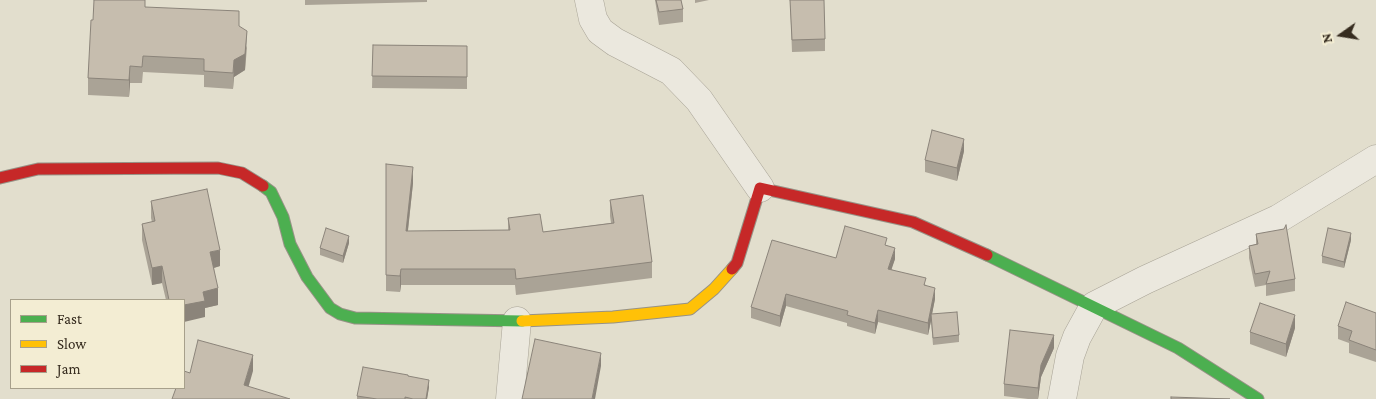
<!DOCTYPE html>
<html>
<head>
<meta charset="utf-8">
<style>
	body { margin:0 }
	#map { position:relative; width:1376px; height:399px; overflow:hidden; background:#e2decd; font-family:"Crimson Pro",serif }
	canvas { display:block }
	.legend { position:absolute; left:10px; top:299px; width:175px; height:90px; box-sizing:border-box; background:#f3edd3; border:1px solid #a7a08b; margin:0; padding:6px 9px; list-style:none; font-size:15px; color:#362c1f }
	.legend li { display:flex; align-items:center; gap:10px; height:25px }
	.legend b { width:25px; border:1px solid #a7a08b }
	.north { position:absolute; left:1316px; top:10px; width:50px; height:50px; -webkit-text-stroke:4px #f3edd3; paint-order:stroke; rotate:257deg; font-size:14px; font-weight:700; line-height:20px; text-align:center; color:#362c1f }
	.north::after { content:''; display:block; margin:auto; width:18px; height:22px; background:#362c1f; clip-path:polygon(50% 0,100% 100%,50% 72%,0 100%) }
</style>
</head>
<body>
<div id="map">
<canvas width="1376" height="399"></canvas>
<ul class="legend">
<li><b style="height:6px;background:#4caf50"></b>Fast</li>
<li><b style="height:6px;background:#ffc107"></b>Slow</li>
<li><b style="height:6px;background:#c62828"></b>Jam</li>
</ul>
<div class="north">N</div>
</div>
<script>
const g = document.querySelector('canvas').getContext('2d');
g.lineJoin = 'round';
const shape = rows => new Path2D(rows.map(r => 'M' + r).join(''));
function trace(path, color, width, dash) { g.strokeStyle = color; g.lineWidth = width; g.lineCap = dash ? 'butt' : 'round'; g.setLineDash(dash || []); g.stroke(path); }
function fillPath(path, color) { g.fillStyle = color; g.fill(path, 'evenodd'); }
const street = shape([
	[589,0,593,19,600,31,615,42,671,71,699,100,760,188],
	[510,399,517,321],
	[1062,399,1070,356,1077,337,1094,306,1145,280,1278,219,1376,159]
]);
const fast = shape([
	[263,186,271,192,283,217,290,244,307,277,330,308,340,314,355,318,522,321],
	[987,255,1178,348,1258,399]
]);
const slow = shape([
	[522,321,613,317,690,309,714,289,732,269]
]);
const jam = shape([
	[0,178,38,169,218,168,242,173,263,186],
	[732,269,737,263,760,188,913,222,987,255]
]);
trace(street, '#a8a396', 29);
trace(fast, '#979286', 13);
trace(slow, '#979286', 13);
trace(jam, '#979286', 13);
trace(street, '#ebe8de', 28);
trace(fast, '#4caf50', 11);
trace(slow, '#ffc107', 11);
trace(jam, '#c62828', 11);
fillPath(shape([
	[305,0,427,0,427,2,305,5],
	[655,0,681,0,683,9,683,22,659,25],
	[695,0,709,0,695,3],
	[790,0,825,39,825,51,792,52],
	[145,7,239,26,247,48,245,70,234,77,233,89,204,87,204,75,143,72,142,83,130,83,129,97,88,95,88,78,93,20],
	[373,45,467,46,467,89,372,88],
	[964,151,957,181,925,172,925,160],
	[386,164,413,183,408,231,508,230,508,218,543,232,611,223,610,216,610,200,652,262,652,278,516,295,515,285,401,285,400,292,386,291],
	[151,201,220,266,214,268,218,305,205,308,205,317,184,300,166,300,162,283,152,285,142,240,142,224,152,222,151,218],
	[1256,234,1295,279,1295,291,1266,296,1266,285,1255,287,1249,258,1249,246,1256,244],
	[1351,240,1344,268,1322,263,1322,256],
	[349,243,343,263,320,255,320,248],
	[887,245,895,259,891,269,926,285,935,299,932,314,959,335,959,342,933,345,931,321,928,335,878,322,875,334,847,326,847,323,786,306,780,327,751,318,751,307,836,258],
	[1376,313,1376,362,1349,353,1349,343,1338,339,1338,326],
	[1295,328,1286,357,1250,344,1250,332],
	[1054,348,1041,377,1038,399,1028,399,1004,396,1004,384],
	[408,376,429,387,427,399,357,399,357,396]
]), '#aaa396');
fillPath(shape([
	[247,31,245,70,234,77,233,89,234,60],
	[130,66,130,83,129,97,129,80],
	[964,139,964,151,957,181,957,168],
	[413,167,413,183,406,247,406,231],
	[1351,233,1351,240,1344,268,1344,262],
	[349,236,349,243,343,263,343,256],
	[895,248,895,259,888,280,888,269],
	[220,250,220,266,210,269,210,252],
	[162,266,162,283,152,285,152,268],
	[401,269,401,285,400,292,400,276],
	[218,288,218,305,205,308,205,317,184,322,184,305,203,292],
	[935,288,935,299,931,319,931,314,931,321,928,335,928,323],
	[786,294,786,306,780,327,780,316],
	[878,310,878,322,875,334,875,323],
	[1295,315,1295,328,1286,357,1286,344],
	[1054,335,1054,348,1041,377,1038,399,1038,388,1041,365],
	[601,353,601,366,595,399,592,399],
	[253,355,253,371,245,399,244,385],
	[429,380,429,387,427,399,426,399]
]), '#8b847a');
const building = shape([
	[94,0,145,0,145,7,239,11,239,26,247,31,245,54,234,60,233,73,204,71,204,59,143,56,142,67,130,66,129,80,88,78,91,20,93,20,94,0],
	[656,0,681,0,683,9,659,12,656,0],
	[790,0,824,0,825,39,792,40,790,0],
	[373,45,467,46,467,77,372,76,373,45],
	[932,130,964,139,957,168,925,160,932,130],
	[386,164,413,167,406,231,510,230,508,218,540,214,543,232,614,223,610,200,643,195,652,262,516,279,515,269,401,269,400,276,386,275,386,164],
	[207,189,220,250,210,252,218,288,203,292,205,301,184,305,184,300,169,300,162,266,152,268,142,224,155,221,151,201,207,189],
	[1286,225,1295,279,1266,284,1270,271,1255,274,1249,246,1258,244,1256,234,1284,229,1286,225],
	[845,226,887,238,885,245,895,248,888,269,926,278,924,285,935,288,928,323,878,310,875,323,847,315,848,311,786,294,780,316,751,307,772,240,836,258,845,226],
	[326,228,349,236,343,256,320,248,326,228],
	[1328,228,1351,233,1344,262,1322,256,1328,228],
	[1346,302,1376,313,1376,350,1349,340,1352,331,1338,326,1346,302],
	[1260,303,1295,315,1286,344,1250,332,1260,303],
	[957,312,959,335,933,338,931,314,957,312],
	[1010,330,1054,335,1041,365,1038,388,1004,384,1010,330],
	[535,339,601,353,592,399,522,399,535,339],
	[198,340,253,355,244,385,290,399,172,399,176,388,184,388,184,371,190,373,198,340],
	[363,367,408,375,408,376,429,380,426,399,413,399,405,397,405,399,377,399,357,396,363,367],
	[1171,397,1230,399,1171,399,1171,397]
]);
fillPath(building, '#c6bdae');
trace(building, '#8b847a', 1);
</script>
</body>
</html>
